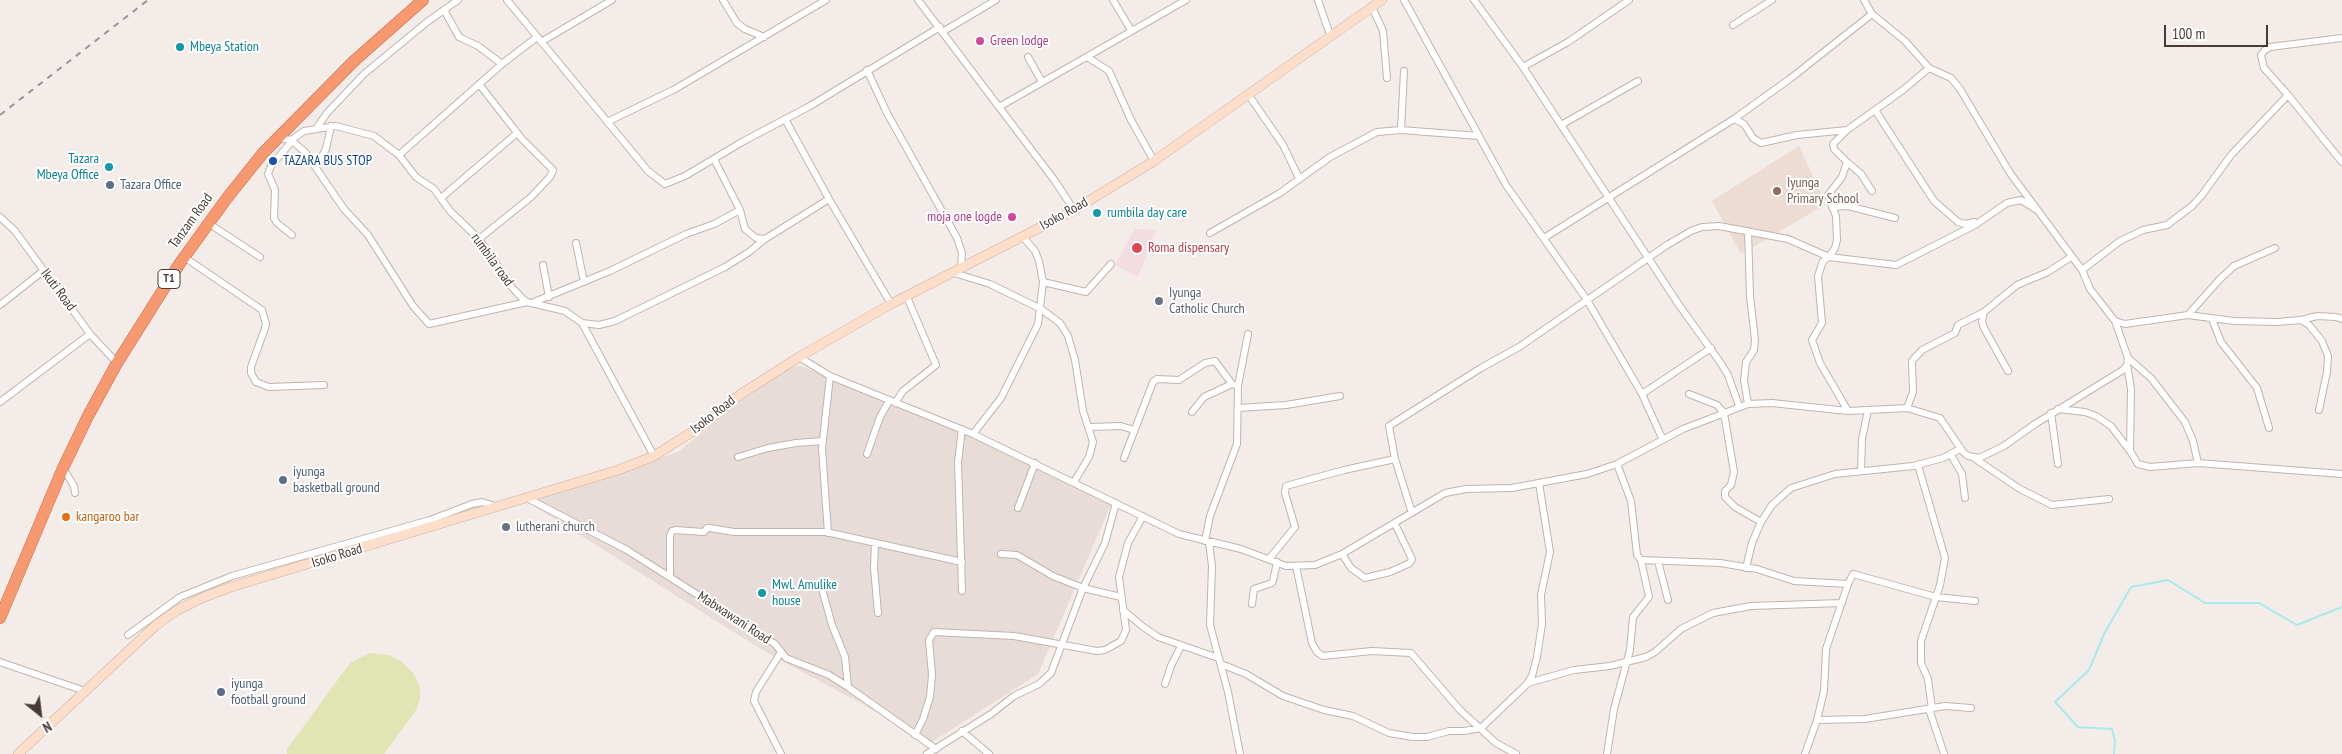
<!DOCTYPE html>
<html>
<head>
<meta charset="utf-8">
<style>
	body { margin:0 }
	#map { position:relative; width:2342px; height:754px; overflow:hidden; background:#f3ece8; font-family:"PT Sans Narrow",sans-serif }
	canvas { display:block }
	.north { position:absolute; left:15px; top:689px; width:50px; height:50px; -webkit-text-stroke:4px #fff; paint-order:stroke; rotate:151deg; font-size:14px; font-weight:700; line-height:20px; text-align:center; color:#463b37 }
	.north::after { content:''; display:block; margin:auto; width:18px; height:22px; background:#463b37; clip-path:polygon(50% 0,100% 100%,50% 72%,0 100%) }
	.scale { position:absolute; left:2164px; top:25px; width:104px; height:22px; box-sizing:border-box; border:2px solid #463b37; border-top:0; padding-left:6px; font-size:15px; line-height:18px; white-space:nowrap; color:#463b37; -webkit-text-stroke:4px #fff; paint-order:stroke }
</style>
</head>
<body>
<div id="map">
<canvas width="2342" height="754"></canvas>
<div class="north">N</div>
<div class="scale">100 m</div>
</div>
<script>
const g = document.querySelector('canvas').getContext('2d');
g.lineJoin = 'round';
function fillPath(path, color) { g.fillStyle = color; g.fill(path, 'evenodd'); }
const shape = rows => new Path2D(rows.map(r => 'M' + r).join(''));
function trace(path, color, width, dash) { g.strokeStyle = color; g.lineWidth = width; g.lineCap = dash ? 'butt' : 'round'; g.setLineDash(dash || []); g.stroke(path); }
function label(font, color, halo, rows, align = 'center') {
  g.font = font + ' "PT Sans Narrow",sans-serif'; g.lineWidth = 4; g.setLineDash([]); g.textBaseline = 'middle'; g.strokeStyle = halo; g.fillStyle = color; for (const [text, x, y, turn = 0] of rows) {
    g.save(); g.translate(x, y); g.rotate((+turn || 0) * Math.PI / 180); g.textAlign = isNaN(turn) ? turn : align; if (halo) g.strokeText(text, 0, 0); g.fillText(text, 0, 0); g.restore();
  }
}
fillPath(shape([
	[801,366,965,434,1112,502,1038,674,932,742,764,651,526,501,678,452,783,367]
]), '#e7dcd7');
fillPath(shape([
	[1799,146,1826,204,1741,254,1712,201]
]), '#ecdcd3');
fillPath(shape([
	[1135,229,1156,230,1138,277,1115,265]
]), '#f3dce2');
fillPath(shape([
	[370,653,388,655,402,662,414,674,420,688,420,698,416,710,384,754,287,754,287,749,350,663]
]), '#e1e5b3');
trace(shape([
	[2114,754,2115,741,2112,729,2078,727,2055,702,2089,670,2104,634,2131,587,2168,580,2205,603,2259,603,2297,625,2342,607]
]), '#a8eaed', 2);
const street = shape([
	[507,0,648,171,665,184,685,176,742,142,810,106,940,27],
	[723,0,737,23,745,29,764,37],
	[918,0,1055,181,1074,210],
	[1113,0,1131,30],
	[1318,0,1330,35],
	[1404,0,1506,185,1587,300,1642,394,1662,438],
	[1474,0,1523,67,1679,305,1720,362,1728,375,1739,406],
	[1864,0,1872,14,1905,41,1929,68,1951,78,1960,89,2010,173,2082,270],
	[1372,7,1383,31,1387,78],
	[444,10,459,37,478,46,502,64],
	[1733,25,1772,0],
	[944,31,996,0],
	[541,42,612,0],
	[1028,57,1042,82],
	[1087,57,1109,71,1131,120,1154,161],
	[1523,67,1568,42,1629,0],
	[867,70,887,113,957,238,962,253,961,269],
	[1248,94,1283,145,1299,178],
	[2288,95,2342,162],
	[999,107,1186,0],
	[1875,110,1934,201,1958,222,1965,224,1974,222],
	[785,119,829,199,891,304],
	[1734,119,1744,124,1753,138,1761,143,1797,135,1847,130,1903,90,1929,68],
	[607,122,675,89,826,0],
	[1561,125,1638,81],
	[316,129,327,113,364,74,427,22,458,0],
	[1401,130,1404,71],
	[1847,130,1833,144,1834,149,1847,162,1842,177,1828,195,1836,216,1837,240,1835,248,1829,257,1823,261,1818,276,1822,323,1812,340,1820,363,1848,411],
	[278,138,291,140,305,152,344,209,368,235,413,306,429,324,527,302],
	[291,140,304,131,336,126,374,136,399,155,416,177,434,189,450,211,479,239,498,266,506,281,522,298,527,302,565,311,582,323,599,325,615,321,725,267,749,252,765,239],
	[399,155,502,64,537,37],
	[714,159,740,210,745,229,756,238,765,239,829,199],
	[1847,162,1861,174,1872,191],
	[316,167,326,149,331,126],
	[441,198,517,133],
	[1832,207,1848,206,1895,218],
	[0,217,15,231,90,334,117,363],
	[208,223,260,257],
	[1748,231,1750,296,1755,340,1754,350,1746,362,1744,380,1748,404],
	[1210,233,1280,193,1330,157,1377,132,1401,130,1479,136],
	[292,235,277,223,274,218,275,190,268,174,271,166,292,141],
	[1544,238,1734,119,1791,78,1872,14],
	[479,239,531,197,550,177,553,170,522,139,479,84],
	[576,243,584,282],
	[184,257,262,310,266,324,264,331,251,367,251,373,256,382,269,387,324,385],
	[543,265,549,297],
	[954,273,990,284,1041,309,1060,323,1068,336,1075,360,1083,411,1093,442,1089,457,1074,482],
	[1043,282,1086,292,1111,264],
	[534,302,610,271,686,234,714,224,740,210],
	[0,305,43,271],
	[1984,312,1982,322,1984,328,2008,371],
	[2188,315,2219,280,2234,266,2275,248],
	[2212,319,2221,342,2257,388,2269,428],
	[2301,320,2317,316,2336,317,2342,319],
	[2115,321,2125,324,2188,315,2234,321,2277,322,2301,320,2309,325,2322,341,2328,356,2327,372,2319,410],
	[582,323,654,456],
	[799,357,830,376,973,434,1179,534,1241,549,1286,566,1315,565,1342,554,1445,493,1466,489,1512,488,1587,474,1617,464,1683,429,1748,404,1772,403,1848,411,1907,408,1940,418,1963,452,1968,456,1979,458,2004,446,2035,424,2123,370,2127,365,2128,358,2115,321,2090,289,2082,270,2120,241,2143,230,2167,225,2192,206,2202,195,2231,155,2288,95,2264,68,2261,55,2265,50,2270,47,2342,38],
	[2128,358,2151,378,2185,422,2193,441,2198,463],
	[2127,365,2131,389,2130,451,2138,464,2150,467,2198,463,2342,474],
	[1642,394,1711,348],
	[1689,394,1717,405,1724,413,1734,472,1731,485,1725,491,1725,497,1735,507,1761,522],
	[0,402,90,334],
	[895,403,903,391,936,365,907,297],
	[1238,408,1286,405,1340,396],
	[1907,408,1913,392,1912,361,1922,350,1955,333,1958,325,1984,312,2017,285,2048,272,2071,257],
	[2058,409,2085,412,2096,416,2111,426,2130,451],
	[1192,412,1204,397,1232,384],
	[2051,413,2058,464],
	[1089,427,1121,426,1134,430],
	[973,434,1001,398,1038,324,1043,282,1039,261,1035,251,1023,237],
	[867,454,880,417,889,401],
	[1951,455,1962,474,1965,498],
	[738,457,768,448,796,443,823,441],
	[1124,458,1153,382,1157,379,1179,380,1205,363,1215,361,1232,384,1238,386],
	[1974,458,2020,489,2052,505,2109,499],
	[1617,464,1631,501,1637,555,1641,560,1720,563,1757,569,1794,581,1848,584],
	[1918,465,1945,558,1940,585,1921,641,1921,663,1928,679,1932,709],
	[63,468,74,486,75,493],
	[1861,471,1862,439,1868,410],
	[525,497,627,550,775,644,786,658,829,675,848,687,936,749],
	[1018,508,1035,463],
	[1412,513,1395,459,1389,426,1481,368,1519,347,1667,245,1691,231,1702,227,1719,226,1788,239,1829,257,1896,265,1975,225,2007,203,2021,200,2037,210],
	[828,533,822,449,830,376],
	[1205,541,1210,516,1237,444,1238,386,1248,334],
	[1209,542,1212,566,1210,625,1228,692,1240,754],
	[875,543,874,568,878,613],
	[1001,554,1017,555,1053,576,1083,588,1121,597],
	[1342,554,1351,568,1365,578,1390,572,1410,563,1412,559,1395,524],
	[1269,559,1295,527,1285,493,1286,486,1344,470,1395,459],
	[1658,561,1668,600],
	[1296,566,1312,643,1317,652,1323,656,1372,651,1411,653,1460,710,1496,743,1516,754],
	[1746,568,1752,543,1761,522,1772,505,1791,488,1835,474,1913,466,1943,458,1960,449],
	[670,577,670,536,672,531,675,530,704,532,707,528,710,528,734,532,826,532,962,562],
	[822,589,832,625,845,657,848,687],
	[962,591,958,462,962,429],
	[1252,604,1254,589,1272,583,1273,581,1277,562],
	[1123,610,1142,626,1158,637,1218,658],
	[128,635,180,597,232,576,430,520,472,504,482,502,495,506],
	[781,652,756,692,754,701,781,754],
	[0,662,85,691],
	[1221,664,1246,674,1283,696,1324,710,1353,716,1389,733,1413,737,1427,737,1449,731,1464,731,1481,728,1526,685,1532,676,1537,657,1542,624,1541,595,1550,552,1539,483],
	[1528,683,1574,670,1610,666,1646,657,1655,652,1681,629,1713,613,1751,606,1842,603],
	[1165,684,1171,666,1181,646],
	[1929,709,1944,754],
	[1817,720,1865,719,1945,706,1971,708],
	[962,731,989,754],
	[915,735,923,719,930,697,932,675,929,640,934,632,1014,636,1097,651,1105,650,1121,641,1126,630,1119,577,1128,543,1143,516],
	[927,754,991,714,1014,696,1039,684,1051,673,1083,588,1105,543,1116,503],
	[1607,754,1614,709,1630,650,1633,617,1649,597,1641,560],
	[1805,754,1817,720,1824,691,1826,649,1848,584,1853,574,1936,597,1975,601]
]);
const secondary = shape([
	[18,754,155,626,176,611,202,598,231,587,618,470,654,456,700,427,741,394,799,357,891,304,1074,210,1154,161,1382,0]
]);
const highway = shape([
	[0,618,63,468,88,416,117,363,180,263,227,198,263,153,354,61,423,0]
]);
trace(street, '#c1b4ae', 8);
trace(secondary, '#d4b19d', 10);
trace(highway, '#d56840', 12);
trace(street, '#fff', 6);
trace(secondary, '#fcdeca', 9);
trace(highway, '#f69970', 11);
trace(shape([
	[0,115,148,0]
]), '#979797', 2, [6, 6]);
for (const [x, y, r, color] of [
	[980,41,5,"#d1479c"],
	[180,47,5,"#0f9aa8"],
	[273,161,5,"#1a4fb4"],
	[109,167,5,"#0f9aa8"],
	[110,185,5,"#5c6f8a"],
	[1777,191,5,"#8d6e63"],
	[1097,213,5,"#0f9aa8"],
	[1012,217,5,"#d1479c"],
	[1137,248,6,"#e0444e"],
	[1159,301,5,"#6b7280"],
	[283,480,5,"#5c6f8a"],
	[66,517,5,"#e8710a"],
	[506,527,5,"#6b7280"],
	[762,593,5,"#0f9aa8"],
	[221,692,5,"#5c6f8a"]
]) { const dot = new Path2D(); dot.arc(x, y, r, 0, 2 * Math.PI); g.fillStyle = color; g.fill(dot); trace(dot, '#fff', 2); }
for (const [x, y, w] of [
	[169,279,22]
]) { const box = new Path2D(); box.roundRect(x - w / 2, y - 9.5, w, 19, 4); g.fillStyle = '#fff'; g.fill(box); trace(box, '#463b37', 1); }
label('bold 12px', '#463b37', null, [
	["T1",169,279]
]);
label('14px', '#b23c85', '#fff', [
	["Green lodge",990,41],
	["moja one logde",1002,217,"right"]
], 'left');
label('14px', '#0d838f', '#fff', [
	["Mbeya Station",190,47],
	["Tazara",99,159,"right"],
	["Mbeya Office",99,175,"right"],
	["rumbila day care",1107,213],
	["Mwl. Amulike",772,585],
	["house",772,601]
], 'left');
label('14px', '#164399', '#fff', [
	["TAZARA BUS STOP",283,161]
], 'left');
label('14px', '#785e54', '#fff', [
	["Iyunga",1787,183],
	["Primary School",1787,199]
], 'left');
label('14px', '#4e5e75', '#fff', [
	["Tazara Office",120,185],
	["iyunga",293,472],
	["basketball ground",293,488],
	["iyunga",231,684],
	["football ground",231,700]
], 'left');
label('14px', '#463b37', '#fff', [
	["Isoko Road",1064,214,-29],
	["Tanzam Road",191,221,-54],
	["rumbila road",492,260,54],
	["Ikuti Road",58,290,53],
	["Isoko Road",713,415,-38],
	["Isoko Road",337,556,-17],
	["Mabwawani Road",734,618,33]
]);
label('14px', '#be3a42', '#fff', [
	["Roma dispensary",1148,248]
], 'left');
label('14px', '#5b616d', '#fff', [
	["Iyunga",1169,293],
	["Catholic Church",1169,309],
	["lutherani church",516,527]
], 'left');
label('14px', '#c56008', '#fff', [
	["kangaroo bar",76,517]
], 'left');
</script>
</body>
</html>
